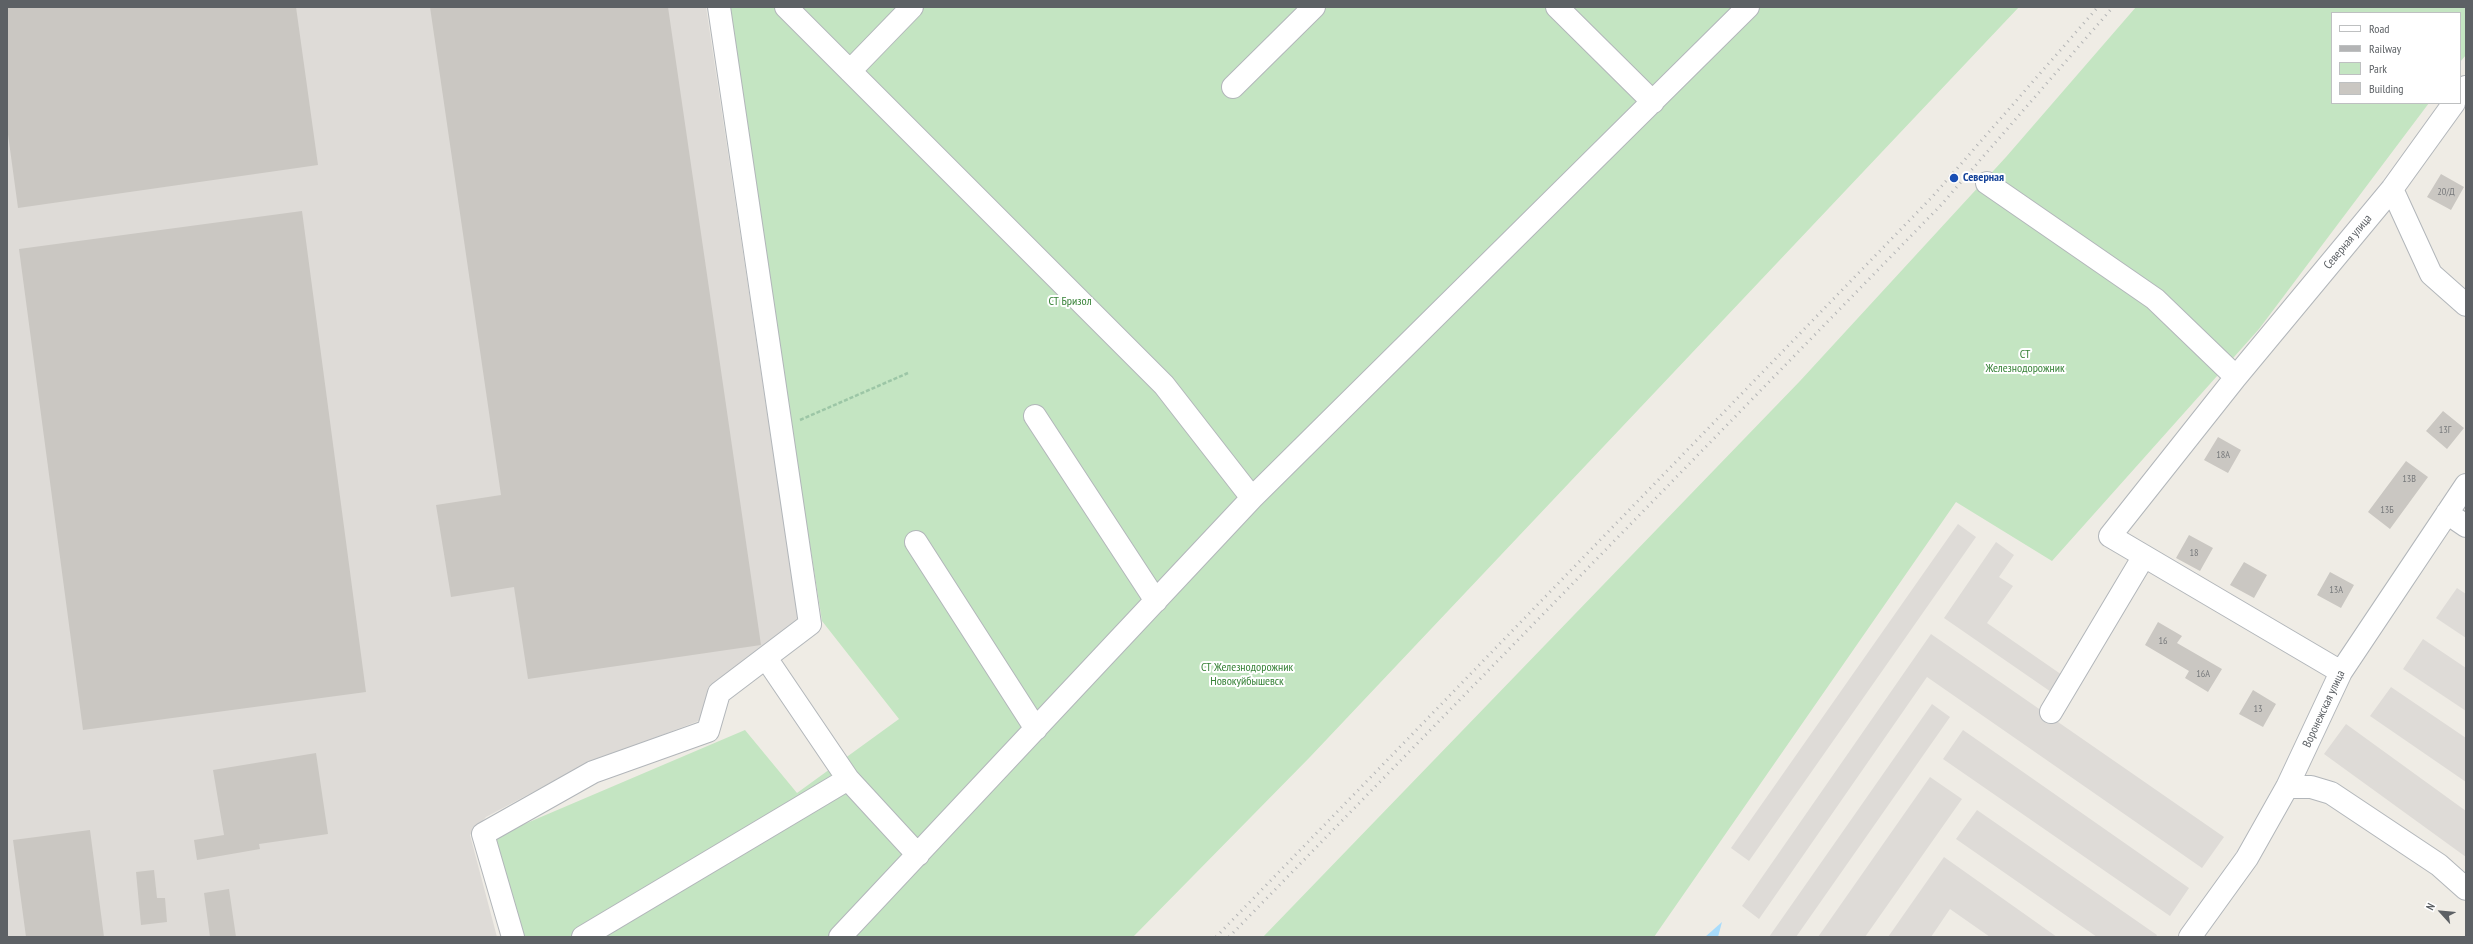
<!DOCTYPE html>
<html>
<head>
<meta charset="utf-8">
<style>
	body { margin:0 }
	#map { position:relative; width:2473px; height:944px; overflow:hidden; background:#efece5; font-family:"PT Sans Narrow",sans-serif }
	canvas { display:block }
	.frame { position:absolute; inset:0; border:8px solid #5d6165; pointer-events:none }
	.legend { position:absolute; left:2331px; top:12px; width:130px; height:92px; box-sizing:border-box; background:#fff; border:1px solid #bec0c1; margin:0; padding:5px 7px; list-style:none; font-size:12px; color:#5d6165 }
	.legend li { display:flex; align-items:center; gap:8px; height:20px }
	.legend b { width:20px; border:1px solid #bec0c1 }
	.north { position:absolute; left:2421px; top:892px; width:40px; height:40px; -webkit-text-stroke:3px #fff; paint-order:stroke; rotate:297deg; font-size:11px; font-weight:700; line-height:16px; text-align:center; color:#5d6165 }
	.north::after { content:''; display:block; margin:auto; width:14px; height:18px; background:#5d6165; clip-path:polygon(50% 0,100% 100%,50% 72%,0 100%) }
</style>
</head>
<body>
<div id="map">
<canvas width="2473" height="944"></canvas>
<div class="frame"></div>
<ul class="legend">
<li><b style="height:5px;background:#fff"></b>Road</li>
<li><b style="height:5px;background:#b3b4b5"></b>Railway</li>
<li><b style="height:11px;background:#c4e5c2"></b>Park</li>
<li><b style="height:11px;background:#cac7c2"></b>Building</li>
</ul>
<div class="north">N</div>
</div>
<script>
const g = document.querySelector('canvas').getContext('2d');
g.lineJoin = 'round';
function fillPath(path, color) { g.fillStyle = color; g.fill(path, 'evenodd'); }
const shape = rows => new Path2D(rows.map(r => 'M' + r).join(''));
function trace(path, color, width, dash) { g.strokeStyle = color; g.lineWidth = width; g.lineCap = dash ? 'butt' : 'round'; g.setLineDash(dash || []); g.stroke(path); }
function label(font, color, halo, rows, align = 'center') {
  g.font = font + ' "PT Sans Narrow",sans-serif'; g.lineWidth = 4; g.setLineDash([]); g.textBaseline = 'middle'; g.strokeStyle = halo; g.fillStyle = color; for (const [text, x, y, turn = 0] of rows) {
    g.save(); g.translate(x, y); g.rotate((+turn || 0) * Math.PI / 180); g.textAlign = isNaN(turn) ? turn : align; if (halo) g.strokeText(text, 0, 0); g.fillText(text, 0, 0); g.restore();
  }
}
fillPath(shape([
	[7,7,706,7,799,624,701,720,582,766,486,817,470,835,497,937,7,937],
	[1958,524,1976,537,1749,861,1731,848],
	[1996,542,2014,555,1999,577,2013,586,1987,623,2065,677,2054,694,1944,618],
	[2457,588,2466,594,2466,638,2436,618],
	[1931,634,2224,837,2202,868,1927,677,1759,919,1742,906],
	[2423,639,2466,668,2466,711,2403,669],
	[2391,687,2466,738,2466,782,2370,716],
	[1932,704,1950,717,1796,937,1769,937],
	[2346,724,2466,811,2466,857,2324,754],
	[1963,730,2189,888,2170,916,1943,759],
	[1930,777,1962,799,1865,937,1818,937],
	[1977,810,2157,935,2156,937,2097,937,1956,839],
	[1944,857,2057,937,1990,937,1950,909,1931,937,1888,937]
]), '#dedbd7');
fillPath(shape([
	[725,7,2019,7,1310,757,1133,937,521,937,494,837,745,730,797,793,899,719,822,621],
	[2136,7,2466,7,2466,55,2460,62,2460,13,2332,13,2332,103,2429,103,2259,329,2052,561,1956,502,1654,937,1263,937,1800,381,2006,157]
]), '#c4e5c2');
fillPath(shape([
	[1722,922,1718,937,1705,937]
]), '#a8dcfc');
fillPath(shape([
	[7,7,296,7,318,165,18,208,7,127],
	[430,7,668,7,761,645,528,679,514,587,451,597,436,505,501,495],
	[2441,174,2464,187,2451,210,2427,197],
	[302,211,366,692,83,730,19,249],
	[2443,411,2464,428,2447,449,2426,431],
	[2218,437,2241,450,2228,473,2204,460],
	[2406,461,2428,477,2390,529,2368,512],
	[2189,535,2213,548,2200,571,2176,558],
	[2244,562,2267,575,2254,598,2230,585],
	[2330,572,2354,585,2341,608,2317,595],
	[2158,622,2182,636,2177,643,2222,669,2208,692,2185,678,2189,671,2145,645],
	[2253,690,2276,704,2263,727,2239,714],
	[316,753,328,834,259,844,260,849,197,860,194,840,224,835,213,770],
	[90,830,104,937,26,937,13,840],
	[154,870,157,898,165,898,167,922,141,925,136,872],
	[229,889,236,937,210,937,204,893]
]), '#cac7c2');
const minor = shape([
	[786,7,1164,385,1252,498],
	[1557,7,1653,102],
	[850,71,912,7],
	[1233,87,1314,7],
	[2460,95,2466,87],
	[1987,183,2155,299,2236,377,2110,536,2341,672],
	[2392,189,2431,274,2466,305],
	[2236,377,2392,189,2454,103],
	[1035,416,1156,601],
	[2447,513,2466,526],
	[916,542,1036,729],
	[766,658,848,779,918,855],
	[2051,712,2144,556],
	[2287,787,2311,787,2331,793,2439,865,2466,889],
	[513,937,483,834,593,772,708,731,719,693,810,624,719,7],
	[583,937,848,779],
	[840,937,1252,498,1748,7],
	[2190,937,2247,858,2287,787,2341,672,2466,485]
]);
trace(minor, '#b2b6ba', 24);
trace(shape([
	[800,420,908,373]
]), '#9cc6a6', 2.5, [4, 2]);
trace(minor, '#fff', 22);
trace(shape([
	[1216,937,1933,196,2098,7],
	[1229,937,1942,204,2113,7]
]), '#b3b4b5', 3, [1, 5]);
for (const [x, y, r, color] of [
	[1954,178,5,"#1a4fb4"]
]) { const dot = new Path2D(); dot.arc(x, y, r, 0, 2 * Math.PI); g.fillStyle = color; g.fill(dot); trace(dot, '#fff', 1.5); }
label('10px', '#787a7c', null, [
	["20/Д",2446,192],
	["13Г",2445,430],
	["18А",2223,455],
	["13В",2409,479],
	["13Б",2387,510],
	["18",2194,553],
	["13А",2336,590],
	["16",2163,641],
	["16А",2203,674],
	["13",2258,709]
]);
label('bold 12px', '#164399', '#fff', [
	["Северная",1963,178]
], 'left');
label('12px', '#5d6165', '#fff', [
	["Северная улица",2348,242,-50],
	["Воронежская улица",2324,709,-65]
]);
label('12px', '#378237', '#fff', [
	["СТ Бризол",1070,302],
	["СТ",2025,355],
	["Железнодорожник",2025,369],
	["СТ Железнодорожник",1247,668],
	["Новокуйбышевск",1247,682]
]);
</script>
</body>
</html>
